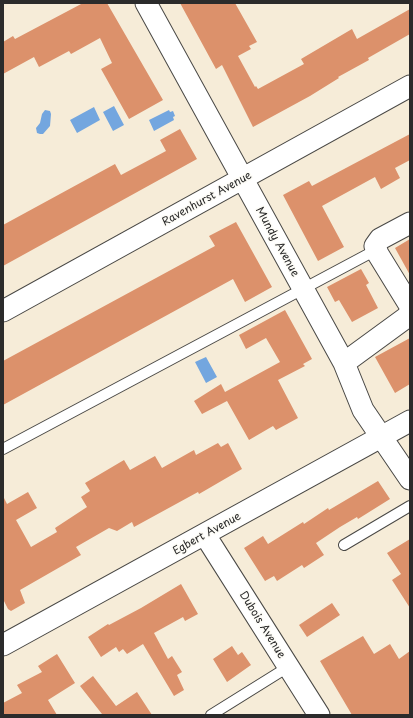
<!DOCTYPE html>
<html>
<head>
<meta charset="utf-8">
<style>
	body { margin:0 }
	#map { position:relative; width:413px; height:718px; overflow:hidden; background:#f6ecd8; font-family:"Playpen Sans",sans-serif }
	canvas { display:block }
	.frame { position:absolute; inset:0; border:4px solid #2b2b2b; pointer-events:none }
</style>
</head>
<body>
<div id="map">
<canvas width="413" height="718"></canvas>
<div class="frame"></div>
</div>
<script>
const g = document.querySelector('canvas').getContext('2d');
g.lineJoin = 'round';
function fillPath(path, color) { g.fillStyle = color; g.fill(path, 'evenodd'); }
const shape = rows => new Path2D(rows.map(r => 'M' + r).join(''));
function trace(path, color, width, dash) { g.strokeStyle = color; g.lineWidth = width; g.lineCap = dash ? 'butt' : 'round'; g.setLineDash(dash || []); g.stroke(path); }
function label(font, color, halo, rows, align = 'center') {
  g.font = font + ' "Playpen Sans",sans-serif'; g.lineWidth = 3; g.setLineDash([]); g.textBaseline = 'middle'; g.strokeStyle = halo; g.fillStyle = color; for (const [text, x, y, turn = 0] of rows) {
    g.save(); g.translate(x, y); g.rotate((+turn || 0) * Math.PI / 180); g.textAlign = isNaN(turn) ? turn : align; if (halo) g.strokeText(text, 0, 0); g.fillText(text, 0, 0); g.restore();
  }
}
fillPath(shape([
	[114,106,124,125,113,131,103,112],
	[94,107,100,120,77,133,70,120],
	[45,110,50,111,51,114,50,126,43,134,40,134,37,133,36,128,40,123,42,114],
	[169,110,170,112,173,111,175,116,173,117,174,120,154,131,149,120],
	[206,357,217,377,206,383,195,362]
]), '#73a6df');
fillPath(shape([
	[83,3,107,3,163,100,129,119,101,69,112,63,100,38,71,54,69,51,39,67,34,57,3,74,3,42,13,36,15,39],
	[180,3,235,3,257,42,249,46,251,49,238,56,255,87,256,86,258,89,304,64,301,59,352,29,357,39,410,9,410,34,368,58,369,60,338,77,339,78,310,96,253,127,222,65,216,69],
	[180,129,197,159,3,266,3,225,115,164,121,175,166,151,160,140],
	[410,134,410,160,395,168,400,178,381,189,375,177,322,206,344,247,318,261,283,195,309,181,312,186],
	[236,222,272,287,245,302,233,279,3,405,3,361,215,246,209,236],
	[410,239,410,275,395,248],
	[361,269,369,283,366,285,378,308,352,322,339,300,335,302,327,287],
	[285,310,312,359,303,364,305,366,278,380,298,418,276,430,273,426,249,440,227,401,202,414,194,401,221,384,225,392,280,362,266,338,246,349,239,335],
	[410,338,410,384,395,393,375,357],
	[218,443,221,447,228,443,242,469,199,494,198,492,134,527,132,522,117,531,109,528,76,547,81,555,20,590,25,603,11,611,8,609,3,599,3,496,7,504,28,492,37,508,16,520,31,547,57,532,55,528,87,507,81,497,90,491,85,483,124,460,130,470,155,456,162,468,194,450,196,455],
	[378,481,390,499,358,519,357,517,340,527,316,543,324,555,304,568,302,565,277,581,274,576,265,581,244,548,263,536,268,544,303,522,304,524,328,508,329,510],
	[410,539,410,608,392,580,401,574,387,553],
	[181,584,198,614,185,621,183,617,154,633,168,659,172,656,182,672,177,675,184,690,174,696,143,644,127,654,123,649,119,652,116,647,101,657,88,637,108,624,109,625,141,608],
	[332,603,340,615,307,637,299,625],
	[363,636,374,654,390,644,399,659,410,651,410,715,352,715,342,698,320,661],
	[232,646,238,655,242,652,251,665,227,682,213,659],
	[57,654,75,683,48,700,57,715,3,715,3,703,22,693,17,685,42,672,38,666],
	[93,676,116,706,137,692,152,715,101,715,102,714,80,686]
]), '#dc916b');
const service = shape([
	[3,449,376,250],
	[344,545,410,506],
	[211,715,288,667]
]);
const minor = shape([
	[146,3,344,363,363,410,410,479],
	[410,223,380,239,375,246,378,254,410,306],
	[3,311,410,86],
	[344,363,407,317,410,312],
	[205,535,319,715],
	[3,645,410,421]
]);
trace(service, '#494845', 12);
trace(minor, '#494845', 23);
trace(service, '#fff', 10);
trace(minor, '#fff', 21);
label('11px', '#2b2b2b', '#fdfcf7', [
	["Ravenhurst Avenue",207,199,-29],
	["Mundy Avenue",277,242,61],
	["Egbert Avenue",207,534,-29],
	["Dubois Avenue",262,625,58]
]);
</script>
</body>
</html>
